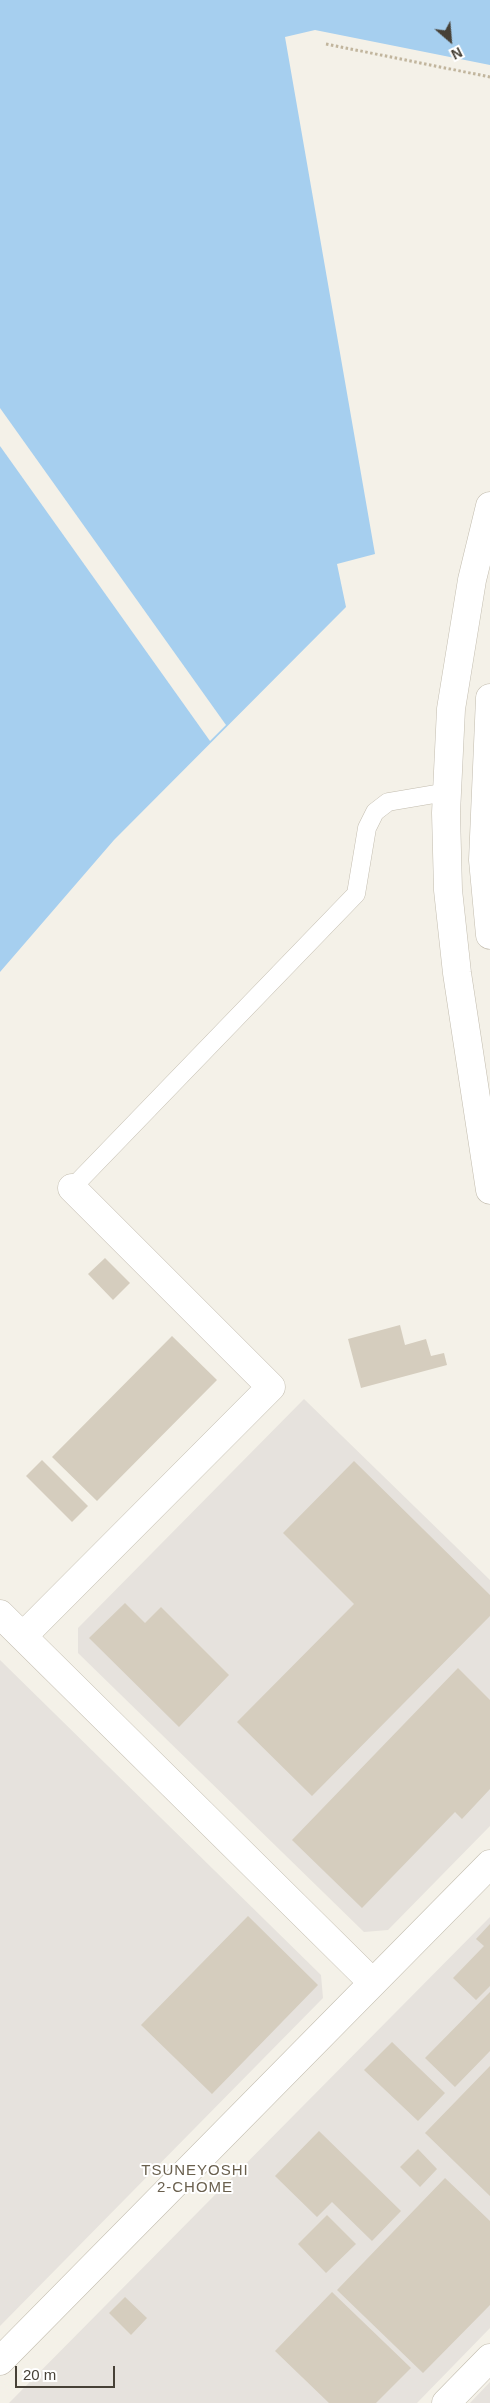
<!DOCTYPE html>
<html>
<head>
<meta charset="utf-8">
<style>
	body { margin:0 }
	#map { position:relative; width:490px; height:2403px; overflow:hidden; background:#f4f1e8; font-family:Helvetica,sans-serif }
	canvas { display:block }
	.north { position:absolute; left:425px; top:15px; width:50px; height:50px; -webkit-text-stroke:4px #fff; paint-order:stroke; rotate:153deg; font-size:14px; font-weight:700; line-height:20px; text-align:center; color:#474137 }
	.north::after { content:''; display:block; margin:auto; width:18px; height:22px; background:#474137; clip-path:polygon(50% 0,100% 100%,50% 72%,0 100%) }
	.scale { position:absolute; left:15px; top:2366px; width:100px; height:22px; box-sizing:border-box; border:2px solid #474137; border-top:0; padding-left:6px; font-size:15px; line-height:18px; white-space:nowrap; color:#474137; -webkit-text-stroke:4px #fff; paint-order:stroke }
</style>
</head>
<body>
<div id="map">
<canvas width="490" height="2403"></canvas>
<div class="north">N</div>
<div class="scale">20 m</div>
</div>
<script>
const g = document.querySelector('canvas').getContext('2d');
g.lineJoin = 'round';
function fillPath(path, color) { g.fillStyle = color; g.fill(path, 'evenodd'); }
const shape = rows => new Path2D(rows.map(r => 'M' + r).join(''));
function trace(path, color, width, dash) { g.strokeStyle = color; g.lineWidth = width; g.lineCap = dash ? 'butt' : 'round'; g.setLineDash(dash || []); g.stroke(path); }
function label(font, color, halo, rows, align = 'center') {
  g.font = font + ' Helvetica,sans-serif'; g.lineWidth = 4; g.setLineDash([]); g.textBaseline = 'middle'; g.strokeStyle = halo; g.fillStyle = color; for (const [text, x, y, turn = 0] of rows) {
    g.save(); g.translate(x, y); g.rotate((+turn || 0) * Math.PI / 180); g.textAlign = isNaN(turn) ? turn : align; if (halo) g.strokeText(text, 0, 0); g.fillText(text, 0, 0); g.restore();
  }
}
fillPath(shape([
	[304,1399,490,1580,490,1826,388,1930,364,1932,78,1653,78,1628],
	[0,1660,321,1975,323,1998,0,2326],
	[490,1917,490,2328,417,2403,9,2403],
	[490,2382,490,2403,470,2403]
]), '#e6e2dd');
fillPath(shape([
	[0,0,490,0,490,65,315,30,285,37,375,554,337,564,346,607,114,840,0,972]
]), '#a6cfef');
fillPath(shape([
	[0,408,226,725,210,741,0,446]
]), '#f4f1e8');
fillPath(shape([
	[105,1258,130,1283,113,1300,88,1274],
	[400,1325,405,1345,426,1339,431,1356,444,1353,447,1365,361,1388,348,1339],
	[172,1336,217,1380,97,1501,52,1457],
	[42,1460,88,1506,72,1522,26,1476],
	[354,1461,490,1595,490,1616,312,1796,237,1722,354,1604,283,1533],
	[125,1603,145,1623,161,1607,229,1675,179,1727,89,1638],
	[458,1668,490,1700,490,1789,462,1819,455,1812,362,1908,292,1840],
	[248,1916,318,1985,212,2094,141,2025],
	[490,1924,490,1986,476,2000,453,1978,484,1946,476,1939],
	[490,1992,490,2051,455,2087,425,2058],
	[392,2042,445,2093,418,2121,364,2070],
	[490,2066,490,2196,425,2133],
	[319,2131,401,2211,372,2241,332,2202,317,2217,275,2176],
	[418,2149,437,2169,420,2187,400,2167],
	[445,2178,490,2221,490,2305,423,2373,337,2290],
	[327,2215,356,2244,326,2273,298,2244],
	[332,2292,411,2368,376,2403,329,2403,275,2351],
	[125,2297,147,2318,131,2335,109,2313]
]), '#d5cdbe');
const service = shape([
	[72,1188,356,894,367,828,375,812,388,802,447,792]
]);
const minor = shape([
	[0,1614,372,1982],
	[23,1636,271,1387,72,1188],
	[446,2403,490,2358]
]);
const tertiary = shape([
	[490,506,472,580,451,709,446,813,448,890,457,973,490,1190],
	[490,698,483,860,490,935],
	[0,2361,490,1864]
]);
trace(service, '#c2bcae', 19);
trace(minor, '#c2bcae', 29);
trace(tertiary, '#c2bcae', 29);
trace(shape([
	[326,44,490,77]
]), '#c1b59d', 3, [2.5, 2.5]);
trace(service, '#fff', 18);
trace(minor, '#fff', 28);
trace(tertiary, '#fff', 28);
g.letterSpacing = '1px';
label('15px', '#6a604e', '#fff', [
	["TSUNEYOSHI",195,2171],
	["2-CHOME",195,2188]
]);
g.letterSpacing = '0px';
</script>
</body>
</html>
